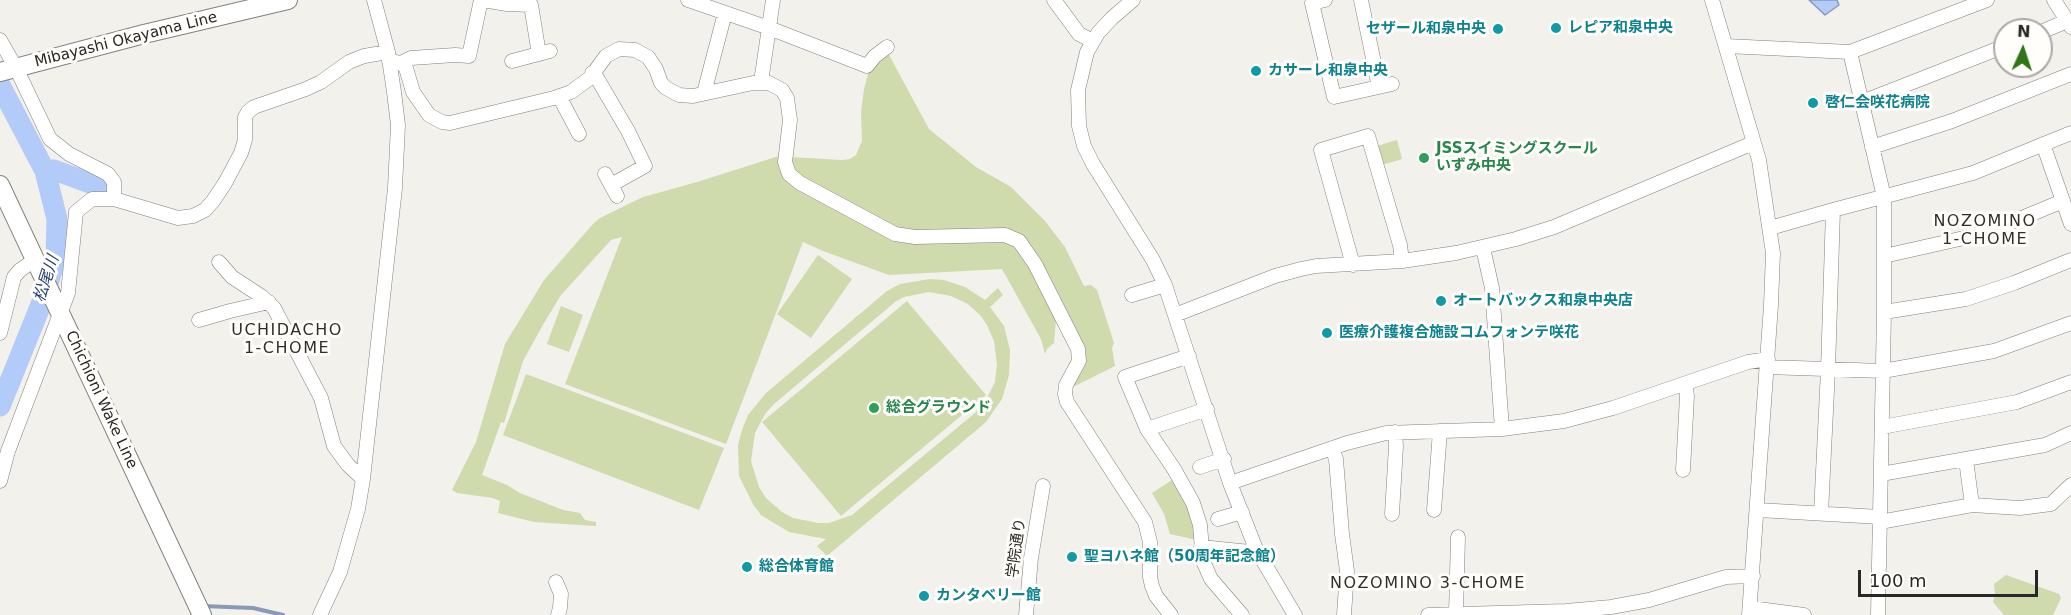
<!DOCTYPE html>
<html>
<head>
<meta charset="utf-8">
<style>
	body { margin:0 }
	#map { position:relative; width:2071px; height:615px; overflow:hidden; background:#f2f1ec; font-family:"DejaVu Sans",sans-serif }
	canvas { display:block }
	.north { position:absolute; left:1993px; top:18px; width:60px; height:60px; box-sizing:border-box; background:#fffefb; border:2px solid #a9a8a6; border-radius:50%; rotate:3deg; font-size:16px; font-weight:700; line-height:24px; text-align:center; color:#292827 }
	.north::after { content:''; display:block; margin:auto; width:21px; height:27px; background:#307515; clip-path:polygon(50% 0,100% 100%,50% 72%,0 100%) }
	.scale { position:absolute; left:1858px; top:570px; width:180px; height:27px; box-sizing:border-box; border:3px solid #292827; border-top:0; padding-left:8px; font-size:18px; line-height:21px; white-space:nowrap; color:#292827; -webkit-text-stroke:4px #fffefb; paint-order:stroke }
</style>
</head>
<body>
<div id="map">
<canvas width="2071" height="615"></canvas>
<div class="north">N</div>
<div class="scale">100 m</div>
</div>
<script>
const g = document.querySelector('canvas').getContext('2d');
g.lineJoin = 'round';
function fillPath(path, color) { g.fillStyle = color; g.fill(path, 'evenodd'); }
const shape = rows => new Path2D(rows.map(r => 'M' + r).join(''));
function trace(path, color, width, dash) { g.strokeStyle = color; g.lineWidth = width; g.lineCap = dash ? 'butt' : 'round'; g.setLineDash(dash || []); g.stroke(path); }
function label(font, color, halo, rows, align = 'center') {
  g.font = font + ' "DejaVu Sans","Noto Sans JP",sans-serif'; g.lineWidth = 6; g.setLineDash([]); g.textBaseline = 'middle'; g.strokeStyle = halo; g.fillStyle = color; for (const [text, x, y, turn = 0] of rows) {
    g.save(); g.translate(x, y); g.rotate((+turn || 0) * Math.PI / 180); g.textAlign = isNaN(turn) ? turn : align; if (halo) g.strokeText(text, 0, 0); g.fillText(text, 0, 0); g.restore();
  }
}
fillPath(shape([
	[888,53,929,129,976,167,1011,187,1045,221,1065,247,1084,286,1091,285,1097,290,1114,343,1112,348,1115,366,1073,387,1083,363,1023,237,905,232,795,173,789,157,842,160,850,159,856,155,862,141,861,112,864,89,868,74,875,64],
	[1397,140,1402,159,1382,165,1377,146],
	[779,156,780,167,889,237,1002,239,1020,248,1056,318,1054,343,1047,349,1045,354,1041,339,1002,269,889,275,823,251,803,242,726,444,565,384,622,237,611,240,561,295,544,323,523,361,504,423,501,422,482,475,507,485,520,493,563,510,580,513,585,520,596,522,596,526,534,522,498,513,500,501,493,498,457,493,452,490,476,442,505,344,544,280,593,224,600,218,643,197,697,182],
	[818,255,852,279,811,338,777,314],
	[930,279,944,280,965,287,985,300,998,288,1003,295,990,307,1004,326,1010,350,1009,375,1002,399,986,422,827,556,817,546,826,539,789,532,761,515,754,506,739,476,738,445,742,430,748,415,766,393,887,291,900,284],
	[929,292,951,296,968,304,981,316,987,325,994,341,997,365,995,382,987,398,975,413,852,515,829,523,818,523,793,518,782,512,766,498,759,487,751,461,755,433,765,414,774,404,895,302,904,297],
	[907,301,986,395,841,516,762,422],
	[561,306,583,315,569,352,547,344],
	[526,374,724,448,699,510,503,435],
	[1175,478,1190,504,1197,540,1170,534,1164,514,1152,493],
	[2006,575,2059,594,2061,598,2053,615,2004,615,1993,602,1995,594,1994,584]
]), '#cfdaad');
const water = shape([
	[1809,0,1837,0,1839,5,1825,15,1809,0]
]);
fillPath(water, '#b2cbf8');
trace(water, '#899ab9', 1.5);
trace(shape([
	[202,606,253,608,283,615]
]), '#899ab9', 4);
trace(shape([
	[0,85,45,171,57,219,56,258,42,302,0,406],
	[45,171,54,170,98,186]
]), '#b2cbf8', 21);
const minor = shape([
	[483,0,507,4,531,5,539,54],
	[688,0,769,28,867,66,875,56,887,47],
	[1054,0,1079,34,1093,41],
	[1133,0,1112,18,1098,33,1087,52,1078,90,1079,126,1084,146,1093,164,1153,260,1165,285,1230,483,1256,549,1295,615],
	[1325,0,1312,3,1334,97,1392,84],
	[1361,0,1379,87],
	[1712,0,1759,160,1773,253,1771,305,1749,615],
	[2054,0,2071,27],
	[2041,32,2067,21],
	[0,40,16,68,50,139,69,154,108,174,114,182,114,199,178,218,193,216,205,210,213,201,225,183,241,153,245,140,245,117,248,112,254,107,306,89,321,82,349,62,364,56,388,52],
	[1726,46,1850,52,1987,0],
	[1850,52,1884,197,1884,312,1878,615],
	[389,61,401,63,406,68,413,92,429,115,442,122,450,123,554,98,571,92,590,78,606,56,619,49,635,50,648,57,656,69,661,83,666,88,679,95,693,96,753,83,769,83,782,90,787,98,790,120,785,162,789,174,800,183,895,234,915,237,1005,235,1019,241,1035,264,1078,349,1079,361,1066,385,1065,394,1067,402,1145,522,1150,542,1150,577,1152,586,1156,596,1171,615],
	[512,61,550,51],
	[401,63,411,58,455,55,469,56,481,0],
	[592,73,597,78,628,131,645,166,611,185],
	[761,82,773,0],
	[704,93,725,13],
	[559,96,579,134],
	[1862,102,2005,46],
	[2043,144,2071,224],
	[1872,147,1952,121,2071,74],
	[605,174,617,196],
	[1770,228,1833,210,1973,173,2071,133],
	[1483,248,1492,288,1502,429],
	[1884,256,1964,238,2000,227,2063,201],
	[219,262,232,277,261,296,274,308,321,398,334,446,348,465,363,479],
	[1353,265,1321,150,1368,136,1400,245,1402,261],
	[1132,295,1165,285],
	[1884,312,1966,299,2014,283,2071,260],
	[1175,315,1275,276,1301,269,1316,266,1402,261,1456,253,1516,239,1554,227,1753,143],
	[199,320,230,311,269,302],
	[0,333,14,277,20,270,35,260],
	[1189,356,1125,377,1147,429,1174,469,1193,503,1200,525,1203,561,1211,579,1242,615],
	[1767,367,1883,371,1994,351,2071,323],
	[1882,427,2017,402,2071,382],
	[1147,429,1207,409],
	[1332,448,1336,459,1342,534,1347,571,1344,615],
	[1966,460,1972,505],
	[1200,467,1224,459],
	[1683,470,1687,396,1685,384],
	[1881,474,2045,445,2071,433],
	[0,481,8,451,68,293,76,212,92,199,114,199],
	[1230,483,1347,443,1386,433,1502,429,1564,421,1613,408,1748,362,1768,359],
	[1434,510,1440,431],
	[1758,510,1880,517],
	[1821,513,1828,370,1833,210],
	[1392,514,1396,446,1395,432],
	[1218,519,1242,512],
	[1880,522,1972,505,2020,508,2051,504,2071,485],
	[1201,547,1250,552,1256,549],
	[556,582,561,594,560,608,558,615],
	[1751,608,1804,615],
	[1456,614,1458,537],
	[320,615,340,572,358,509,363,479,395,188,398,125,394,92,388,52,374,0],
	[1026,615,1031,558,1043,486],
	[1428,615,1566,611,1611,607,1649,600,1726,577,1753,576]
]);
const major = shape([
	[0,72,144,34,288,0],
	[0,185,202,615]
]);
trace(minor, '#82817d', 15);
trace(major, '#82817d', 20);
trace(minor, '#fff', 14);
trace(major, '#fff', 18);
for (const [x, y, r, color] of [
	[1556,28,6,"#0f9aa8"],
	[1498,29,6,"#0f9aa8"],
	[1256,71,6,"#0f9aa8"],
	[1813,103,6,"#0f9aa8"],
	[1424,158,6,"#2e9e5b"],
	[1441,301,6,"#0f9aa8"],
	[1327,333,6,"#0f9aa8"],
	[874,408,6,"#2e9e5b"],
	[1072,557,6,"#0f9aa8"],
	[747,567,6,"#0f9aa8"],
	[924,596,6,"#0f9aa8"]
]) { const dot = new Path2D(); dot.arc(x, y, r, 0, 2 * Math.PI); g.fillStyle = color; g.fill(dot); trace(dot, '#fffefb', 2); }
label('bold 15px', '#0d838f', '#fffefb', [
	["レピア和泉中央",1568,28],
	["セザール和泉中央",1486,29,"right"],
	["カサーレ和泉中央",1268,71],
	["啓仁会咲花病院",1825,103],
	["オートバックス和泉中央店",1453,301],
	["医療介護複合施設コムフォンテ咲花",1339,333],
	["聖ヨハネ館（50周年記念館）",1084,557],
	["総合体育館",759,567],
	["カンタベリー館",936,596]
], 'left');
label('15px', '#292827', '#fffefb', [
	["Mibayashi Okayama Line",126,40,-14],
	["Chichioni Wake Line",101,400,65],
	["学院通り",1017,548,-82]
]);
label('bold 15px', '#27864d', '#fffefb', [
	["JSSスイミングスクール",1436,149],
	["いずみ中央",1436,166],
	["総合グラウンド",886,408]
], 'left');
g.letterSpacing = '1.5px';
label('16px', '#31302c', '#fffefb', [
	["NOZOMINO",1985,222],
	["1-CHOME",1985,240],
	["UCHIDACHO",287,331],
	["1-CHOME",287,349],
	["NOZOMINO 3-CHOME",1428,584]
]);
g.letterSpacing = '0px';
label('italic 16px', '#213d73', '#fffefb', [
	["松尾川",47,279,-72]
]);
</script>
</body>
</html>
